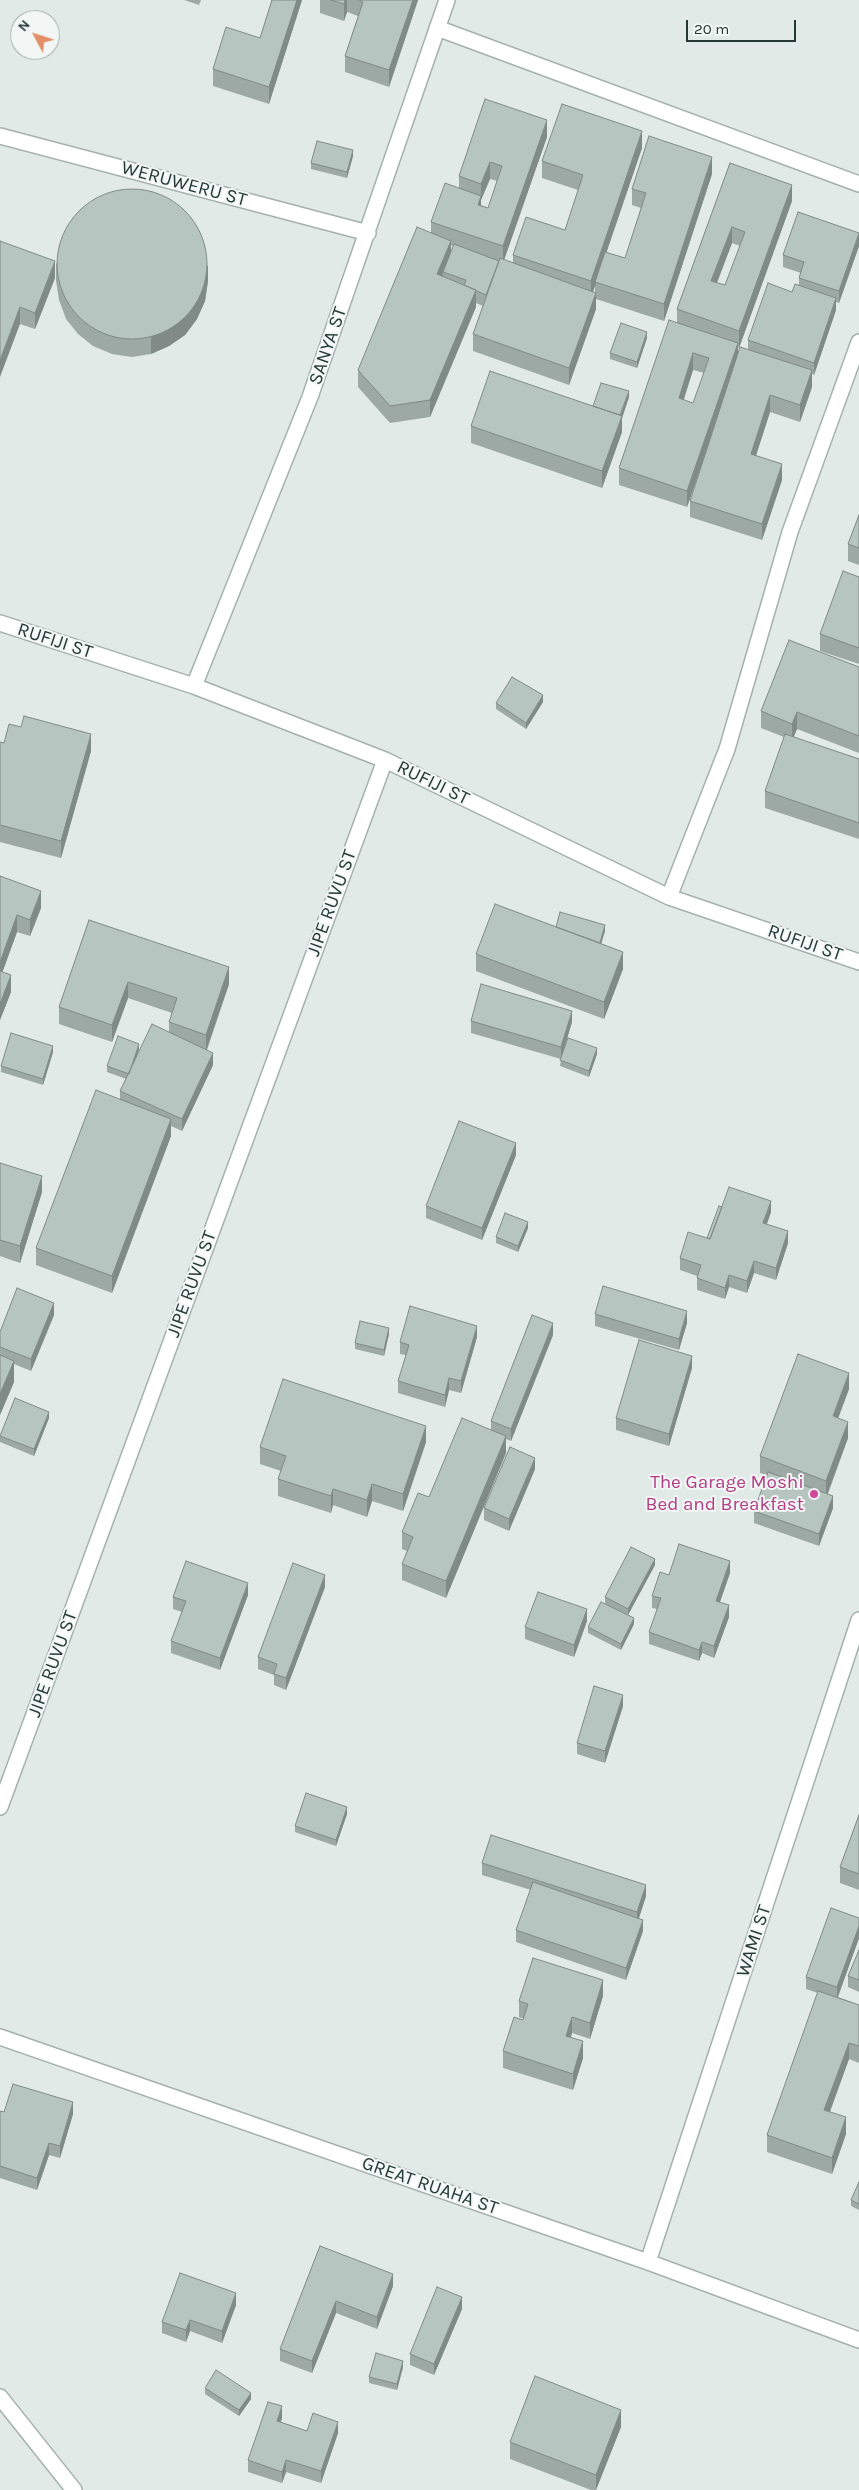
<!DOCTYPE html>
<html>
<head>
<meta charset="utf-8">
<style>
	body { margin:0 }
	#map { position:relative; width:859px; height:2490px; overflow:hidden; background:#e2eae7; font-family:Karla,sans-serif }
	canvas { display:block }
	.north { position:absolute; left:10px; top:10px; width:50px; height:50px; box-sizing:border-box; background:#f2f7f5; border:1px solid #a0aba8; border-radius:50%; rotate:310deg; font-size:14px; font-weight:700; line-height:20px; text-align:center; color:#243935 }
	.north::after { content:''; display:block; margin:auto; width:18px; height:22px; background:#e38e67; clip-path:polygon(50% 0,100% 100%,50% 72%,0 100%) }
	.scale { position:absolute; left:686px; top:20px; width:110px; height:22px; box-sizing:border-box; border:2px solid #243935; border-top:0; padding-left:6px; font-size:15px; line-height:18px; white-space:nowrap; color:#243935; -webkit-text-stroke:4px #f2f7f5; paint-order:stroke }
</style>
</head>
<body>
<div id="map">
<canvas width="859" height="2490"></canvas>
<div class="north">N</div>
<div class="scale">20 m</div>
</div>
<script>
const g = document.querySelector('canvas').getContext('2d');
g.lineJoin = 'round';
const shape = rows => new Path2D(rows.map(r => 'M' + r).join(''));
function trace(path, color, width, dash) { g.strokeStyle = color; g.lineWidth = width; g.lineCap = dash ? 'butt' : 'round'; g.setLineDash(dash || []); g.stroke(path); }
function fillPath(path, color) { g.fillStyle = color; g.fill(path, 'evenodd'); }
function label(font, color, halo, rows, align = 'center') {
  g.font = font + ' Karla,sans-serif'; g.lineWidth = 4; g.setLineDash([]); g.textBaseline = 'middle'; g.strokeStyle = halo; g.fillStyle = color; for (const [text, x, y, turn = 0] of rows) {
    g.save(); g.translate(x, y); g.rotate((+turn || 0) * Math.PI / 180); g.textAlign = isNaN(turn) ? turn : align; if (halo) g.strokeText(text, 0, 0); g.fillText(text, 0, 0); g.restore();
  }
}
const street = shape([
	[437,28,859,184],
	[0,136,368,233],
	[0,623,194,686,385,760,669,897,859,962],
	[194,686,310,397,447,0],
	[669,897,727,749,790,532,859,342],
	[0,1807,385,760],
	[0,2037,648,2262,859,2340],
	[648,2262,859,1620],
	[0,2397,74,2490]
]);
trace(street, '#a5b1ae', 18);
trace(street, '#fff', 15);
fillPath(shape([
	[184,0,201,0,199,5],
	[272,0,302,0,269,104,213,86,213,69,260,38],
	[320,0,418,0,389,87,345,72,345,56,358,16,347,12,344,21,320,13],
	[547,137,504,260,513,263,513,255,565,230,578,190,542,178,542,161,642,148,606,252,625,258,641,208,632,205,632,189,712,174,664,321,596,299,596,309,569,385,473,351,473,334,483,306,476,303,476,307,430,417,390,423,358,387,358,370,431,233,431,222,459,188,459,176],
	[490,179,497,181,488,208,481,205,481,200],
	[451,245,453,246,451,253],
	[595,283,595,293,593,292],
	[353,156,347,178,311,169,311,163],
	[730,163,792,201,739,348,738,347,738,356,748,349,748,340,799,285,799,278,801,273,783,267,783,255,859,233,859,246,839,303,836,302,836,310,814,375,812,374,812,387,800,422,770,412,756,455,782,480,762,540,690,517,690,501,707,450,687,507,619,485,619,468,677,323,677,309],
	[732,243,740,246,725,285,717,283],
	[693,370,704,373,693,403,683,400],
	[0,241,55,278,35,329,20,324],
	[56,264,208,281,205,301,197,319,185,335,169,346,151,354,132,357,112,354,93,346,78,334,66,319,59,300,56,281],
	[647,338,637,368,610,359,610,353],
	[629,397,622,418,622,432,602,488,471,443,471,426,593,406],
	[859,515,859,565,848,561,848,544],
	[859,577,859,664,820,651,820,634],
	[859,667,859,753,797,729,794,737,859,759,859,839,765,808,765,791,784,737,761,728,761,711],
	[543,702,526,729,496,709,496,703],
	[0,742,4,743,91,751,61,858,0,842],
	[0,876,41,908,30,936,17,932,2,972,11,992,0,1020],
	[89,920,229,984,207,1050,213,1065,182,1131,171,1126,171,1136,112,1293,36,1265,36,1248,120,1099,120,1091,126,1079,107,1072,107,1066,139,1053,169,1032,169,1022,172,1013,128,998,112,1042,59,1024,59,1007],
	[556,927,605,931,601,944,623,969,604,1019,476,971,476,954],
	[471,1021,572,1022,562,1054,597,1054,589,1077,560,1066,561,1059,471,1033],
	[53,1052,43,1085,1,1072,1,1066],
	[516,1155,482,1240,426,1218,426,1206],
	[0,1163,42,1192,20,1263,0,1256],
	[722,1207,771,1212,767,1224,788,1243,776,1280,754,1273,747,1293,729,1287,725,1299,697,1290,697,1276,680,1270,680,1258,707,1238],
	[528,1228,518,1252,496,1243,496,1237],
	[595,1314,687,1323,679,1350,595,1326],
	[54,1315,31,1371,14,1364,14,1382,0,1415,0,1332],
	[389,1334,384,1356,355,1349,355,1343],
	[553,1335,511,1441,506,1439,506,1453,446,1598,402,1580,402,1564,407,1551,402,1549,402,1532,429,1497,491,1430,491,1421],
	[477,1337,461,1393,449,1390,445,1407,398,1393,398,1381,406,1355,400,1354,400,1342],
	[692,1368,669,1446,616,1430,616,1418],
	[849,1389,838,1418,848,1438,828,1494,833,1508,819,1546,754,1523,754,1511,767,1475,760,1473,760,1456],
	[49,1418,34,1456,0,1442,0,1434],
	[426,1442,403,1511,372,1501,367,1517,333,1505,331,1513,278,1496,278,1479,281,1471,260,1464,260,1447],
	[535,1469,509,1531,484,1520,484,1508],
	[655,1565,628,1615,605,1604,605,1597],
	[730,1573,720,1602,729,1617,714,1658,702,1653,699,1661,649,1644,649,1632,657,1609,652,1608,652,1596,669,1575],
	[325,1587,286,1690,274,1685,274,1675,258,1669,258,1657],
	[248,1595,220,1670,171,1653,171,1641,182,1612,173,1609,173,1597],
	[587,1621,574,1657,525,1639,525,1627],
	[634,1624,621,1650,588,1633,588,1627],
	[623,1706,605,1763,577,1754,577,1743],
	[347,1814,336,1846,295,1832,295,1826],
	[859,1815,859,1890,840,1883,840,1867],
	[482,1863,646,1896,639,1918,643,1931,626,1980,516,1942,516,1930,531,1890,482,1875],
	[859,1918,859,1938,838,1997,859,2005,859,2063,849,2059,830,2112,846,2134,832,2174,767,2152,767,2135,818,1993,806,1989,806,1977],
	[859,1950,859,1992,848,1987,848,1976],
	[603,1996,590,2039,572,2033,571,2037,583,2058,573,2090,503,2068,503,2051,524,2019,519,2017,519,2001],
	[0,2111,4,2112,73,2114,60,2158,49,2155,37,2190,0,2178],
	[859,2182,859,2210,851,2206,851,2200],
	[320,2246,393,2286,377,2329,336,2313,312,2373,280,2361,280,2349],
	[236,2305,222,2343,190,2331,186,2342,162,2333,162,2322],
	[462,2309,434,2375,410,2365,410,2354],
	[403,2367,397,2390,369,2383,369,2377],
	[205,2388,251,2399,239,2416,205,2394],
	[282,2418,281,2422,307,2431,338,2433,321,2483,286,2472,282,2483,248,2472,248,2460],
	[621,2427,596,2490,591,2490,510,2459,510,2442]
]), '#9da9a5');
fillPath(shape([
	[297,0,302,0,269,104,269,87],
	[345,0,347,0,347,12,344,21,344,4],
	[413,0,418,0,389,87,389,70],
	[547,120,547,137,503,263,503,246],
	[642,131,642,148,591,298,591,281],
	[353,150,353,156,347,178,347,172],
	[712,157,712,174,664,321,664,304],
	[490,162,490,179,481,200,481,184],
	[792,185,792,201,739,348,739,331],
	[481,196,481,213,478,205],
	[732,227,732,243,711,298,711,281],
	[859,234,859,246,839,303,839,291],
	[451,241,451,258,443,272,443,275,437,291,437,274],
	[55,261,55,278,35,329,35,313],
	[208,265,208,281,205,301,197,319,185,335,169,346,151,354,151,337],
	[476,290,476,307,430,417,430,400],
	[596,293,596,309,569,385,569,368],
	[836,298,836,310,814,375,814,363],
	[20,307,20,324,0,377,0,360],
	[647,332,647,338,637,368,637,362],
	[738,343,738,359,687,507,687,491],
	[693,353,693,370,679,415,679,398],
	[812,370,812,387,800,422,800,405],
	[629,391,629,397,622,418,622,432,602,488,602,471],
	[770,395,770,412,751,471,751,454],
	[782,464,782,480,762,540,762,524],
	[543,695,543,702,526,729,526,723],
	[797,712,797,729,792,740,792,724],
	[91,734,91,751,61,858,61,841],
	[41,891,41,908,30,936,30,920],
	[17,915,17,932,0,979,0,962],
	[605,925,605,931,598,954,598,948],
	[623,952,623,969,604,1019,604,1002],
	[229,967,229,984,206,1051,206,1035],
	[11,975,11,992,0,1020,0,1004],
	[128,982,128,998,112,1042,112,1025],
	[572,1011,572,1022,561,1059,561,1047],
	[139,1044,139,1050,129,1074],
	[53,1046,53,1052,43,1085,43,1079],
	[597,1048,597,1054,589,1077,589,1071],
	[213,1053,213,1065,182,1131,182,1119],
	[171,1119,171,1136,112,1293,112,1276],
	[516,1143,516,1155,482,1240,482,1228],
	[42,1176,42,1192,20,1263,20,1246],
	[771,1201,771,1212,763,1234,763,1223],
	[528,1222,528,1228,518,1252,518,1246],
	[788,1231,788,1243,776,1280,776,1268],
	[754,1261,754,1273,747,1293,747,1281],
	[729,1275,729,1287,725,1299,725,1288],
	[54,1303,54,1315,31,1371,31,1359],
	[687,1311,687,1323,679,1350,679,1339],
	[553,1323,553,1335,511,1441,511,1429],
	[477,1326,477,1337,461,1393,461,1381],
	[389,1328,389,1334,384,1356,384,1350],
	[692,1356,692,1368,669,1446,669,1434],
	[14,1361,14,1382,0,1415,0,1394],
	[849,1373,849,1389,833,1432,833,1416],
	[449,1378,449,1390,445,1407,445,1395],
	[49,1412,49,1418,34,1456,34,1449],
	[848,1422,848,1438,826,1497,826,1481],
	[426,1426,426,1442,403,1511,403,1494],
	[506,1436,506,1453,446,1598,446,1581],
	[535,1458,535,1469,509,1531,509,1519],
	[372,1484,372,1501,367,1517,367,1500],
	[333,1489,333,1505,331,1513,331,1496],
	[833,1496,833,1508,819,1546,819,1534],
	[655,1559,655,1565,628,1615,628,1609],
	[730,1561,730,1573,716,1613,716,1601],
	[325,1575,325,1587,286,1690,286,1678],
	[248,1583,248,1595,220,1670,220,1658],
	[729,1605,729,1617,714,1658,714,1646],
	[587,1609,587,1621,574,1657,574,1645],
	[634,1618,634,1624,621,1650,621,1644],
	[702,1642,702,1653,699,1661,699,1650],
	[623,1695,623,1706,605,1763,605,1751],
	[347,1807,347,1814,336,1846,336,1840],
	[646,1885,646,1896,637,1924,637,1912],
	[643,1920,643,1931,626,1980,626,1968],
	[859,1926,859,1938,837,1999,837,1987],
	[603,1980,603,1996,590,2039,590,2023],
	[572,2017,572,2033,566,2052,566,2036],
	[583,2041,583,2058,573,2090,573,2074],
	[849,2043,849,2059,824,2127,824,2110],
	[73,2102,73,2114,60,2158,60,2146],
	[846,2117,846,2134,832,2174,832,2158],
	[49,2143,49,2155,37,2190,37,2178],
	[393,2274,393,2286,377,2329,377,2317],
	[236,2293,236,2305,222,2343,222,2331],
	[462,2297,462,2309,434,2375,434,2364],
	[336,2301,336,2313,312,2373,312,2361],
	[190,2320,190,2331,186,2342,186,2330],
	[403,2361,403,2367,397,2390,397,2384],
	[251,2393,251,2399,239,2416,239,2410],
	[282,2406,282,2418,277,2432,277,2421],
	[621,2410,621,2427,596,2490,596,2475],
	[338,2422,338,2433,321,2483,321,2471],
	[286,2460,286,2472,282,2483,282,2472]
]), '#808a86');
const building = shape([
	[272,0,297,0,269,87,213,69,226,27,260,38,272,0],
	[331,0,345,0,344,4,331,0],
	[359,0,413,0,389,70,345,56,363,2,359,0],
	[485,99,547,120,503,246,431,222,445,183,481,196,478,205,488,208,502,166,490,162,481,184,459,176,485,99],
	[562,104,642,131,591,281,513,255,526,217,565,230,583,175,542,161,562,104],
	[649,136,712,157,664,304,595,282,605,252,625,258,646,193,632,189,649,136],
	[317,141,353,150,347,172,311,163,317,141],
	[730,163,792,185,739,331,677,309,730,163],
	[732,227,745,232,725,285,711,281,732,227],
	'57 264a75 75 0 1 1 150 0a75 75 0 1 1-150 0Z',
	[798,212,859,233,839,291,799,278,804,262,783,255,798,212],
	[417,227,451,241,437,274,476,290,430,400,390,406,358,370,417,227],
	[0,241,55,261,35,313,20,307,0,360,0,241],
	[454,244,499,261,486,295,464,285,466,280,443,272,454,244],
	[500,258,596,293,569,368,473,334,500,258],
	[768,283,792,292,795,284,836,298,814,363,748,340,768,283],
	[669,320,738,343,687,491,619,468,669,320],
	[693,353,709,358,693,403,679,398,693,353],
	[621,323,647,332,637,362,610,353,621,323],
	[740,347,812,370,800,405,770,395,751,454,782,464,762,524,690,501,740,347],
	[490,371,622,416,602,471,471,426,490,371],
	[601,383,629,391,620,415,593,406,601,383],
	[859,515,859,548,848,544,859,515],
	[843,571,859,577,859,648,820,634,843,571],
	[789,640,859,667,859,736,797,712,792,724,761,711,789,640],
	[512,677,543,695,526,723,496,703,512,677],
	[24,716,91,734,61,841,0,825,0,742,4,743,9,724,21,727,24,716],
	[785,734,859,759,859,823,765,791,785,734],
	[0,876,41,891,30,920,17,915,0,962,0,876],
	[495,904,623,952,604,1002,476,954,495,904],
	[560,912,605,925,600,943,556,927,560,912],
	[89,920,229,967,206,1035,169,1022,177,998,128,982,112,1025,59,1007,89,920],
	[0,971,11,975,0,1004,0,971],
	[481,984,572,1011,561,1047,471,1021,481,984],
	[152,1024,213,1053,182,1119,120,1091,152,1024],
	[11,1033,53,1046,43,1079,1,1066,11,1033],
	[118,1036,139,1044,129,1074,107,1066,118,1036],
	[568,1038,597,1048,589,1071,560,1060,568,1038],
	[96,1090,171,1119,112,1276,36,1248,96,1090],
	[459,1121,516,1143,482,1228,426,1206,459,1121],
	[0,1163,42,1176,20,1246,0,1240,0,1163],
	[729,1187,771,1201,763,1223,788,1231,776,1268,754,1261,747,1281,729,1275,725,1288,697,1278,701,1265,680,1258,688,1232,710,1239,729,1187],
	[719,1206,722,1207,710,1239,707,1238,719,1206],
	[505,1213,528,1222,518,1246,496,1237,505,1213],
	[603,1286,687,1311,679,1339,595,1314,603,1286],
	[17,1288,54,1303,31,1359,0,1347,0,1332,17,1288],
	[410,1306,477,1326,461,1381,449,1378,445,1395,398,1381,409,1345,400,1342,410,1306],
	[532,1315,553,1323,511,1429,491,1421,532,1315],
	[360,1321,389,1328,384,1350,355,1343,360,1321],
	[639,1340,692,1356,669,1434,616,1418,639,1340],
	[798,1354,849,1373,833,1416,848,1422,826,1481,760,1456,798,1354],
	[0,1355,14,1361,0,1394,0,1355],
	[283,1379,426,1426,403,1494,372,1484,367,1500,333,1489,331,1496,278,1479,286,1456,260,1447,283,1379],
	[15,1398,49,1412,34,1449,0,1436,15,1398],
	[462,1418,506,1436,446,1581,402,1564,413,1537,402,1532,418,1493,429,1497,462,1418],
	[510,1447,535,1458,509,1519,484,1508,510,1447],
	[768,1472,833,1496,819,1534,754,1511,768,1472],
	[679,1544,730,1561,716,1601,729,1605,714,1646,702,1642,699,1650,649,1632,661,1598,652,1596,660,1572,669,1575,679,1544],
	[631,1547,655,1559,628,1609,605,1597,631,1547],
	[186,1561,248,1583,220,1658,171,1641,186,1601,173,1597,186,1561],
	[293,1563,325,1575,286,1678,274,1674,277,1664,258,1657,293,1563],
	[538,1592,587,1609,574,1645,525,1627,538,1592],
	[601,1602,634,1618,621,1644,588,1627,601,1602],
	[594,1686,623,1695,605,1751,577,1743,594,1686],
	[306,1793,347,1807,336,1840,295,1826,306,1793],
	[859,1815,859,1874,840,1867,859,1815],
	[491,1835,646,1885,637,1912,482,1863,491,1835],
	[533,1882,643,1920,626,1968,516,1930,533,1882],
	[831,1908,859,1918,859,1926,837,1987,806,1977,831,1908],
	[859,1950,859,1980,848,1976,859,1950],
	[533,1958,603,1980,590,2023,572,2017,566,2036,583,2041,573,2074,503,2051,514,2017,523,2020,528,2004,519,2001,533,1958],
	[818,1991,859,2005,859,2046,849,2043,824,2110,846,2117,832,2158,767,2135,818,1991],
	[13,2084,73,2102,60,2146,49,2143,37,2178,0,2166,0,2111,4,2112,13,2084],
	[859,2182,859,2204,851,2200,859,2182],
	[320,2246,393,2274,377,2317,336,2301,312,2361,280,2349,320,2246],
	[180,2273,236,2293,222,2331,190,2320,186,2330,162,2322,180,2273],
	[437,2287,462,2297,434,2364,410,2354,437,2287],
	[376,2353,403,2361,397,2384,369,2377,376,2353],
	[216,2370,251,2393,239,2410,205,2388,216,2370],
	[535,2376,621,2410,596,2475,510,2442,535,2376],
	[268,2402,282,2406,277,2421,307,2431,313,2413,338,2422,321,2471,286,2460,282,2472,248,2460,268,2402]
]);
fillPath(building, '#b7c5c0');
trace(building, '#808a86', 1);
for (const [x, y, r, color] of [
	[814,1494,5,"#d1479c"]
]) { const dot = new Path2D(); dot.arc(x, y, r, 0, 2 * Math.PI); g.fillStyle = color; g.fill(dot); trace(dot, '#f2f7f5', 2); }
label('19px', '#243935', '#f2f7f5', [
	["WERUWERU ST",184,184,15],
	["SANYA ST",328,346,-71],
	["RUFIJI ST",55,641,18],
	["RUFIJI ST",433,783,26],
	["JIPE RUVU ST",332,903,-70],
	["RUFIJI ST",805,943,19],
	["JIPE RUVU ST",192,1284,-70],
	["JIPE RUVU ST",53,1664,-70],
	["WAMI ST",754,1941,-72],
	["GREAT RUAHA ST",430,2186,19]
]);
label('19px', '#b23c85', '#f2f7f5', [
	["The Garage Moshi",804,1483],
	["Bed and Breakfast",804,1505]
], 'right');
</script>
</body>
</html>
